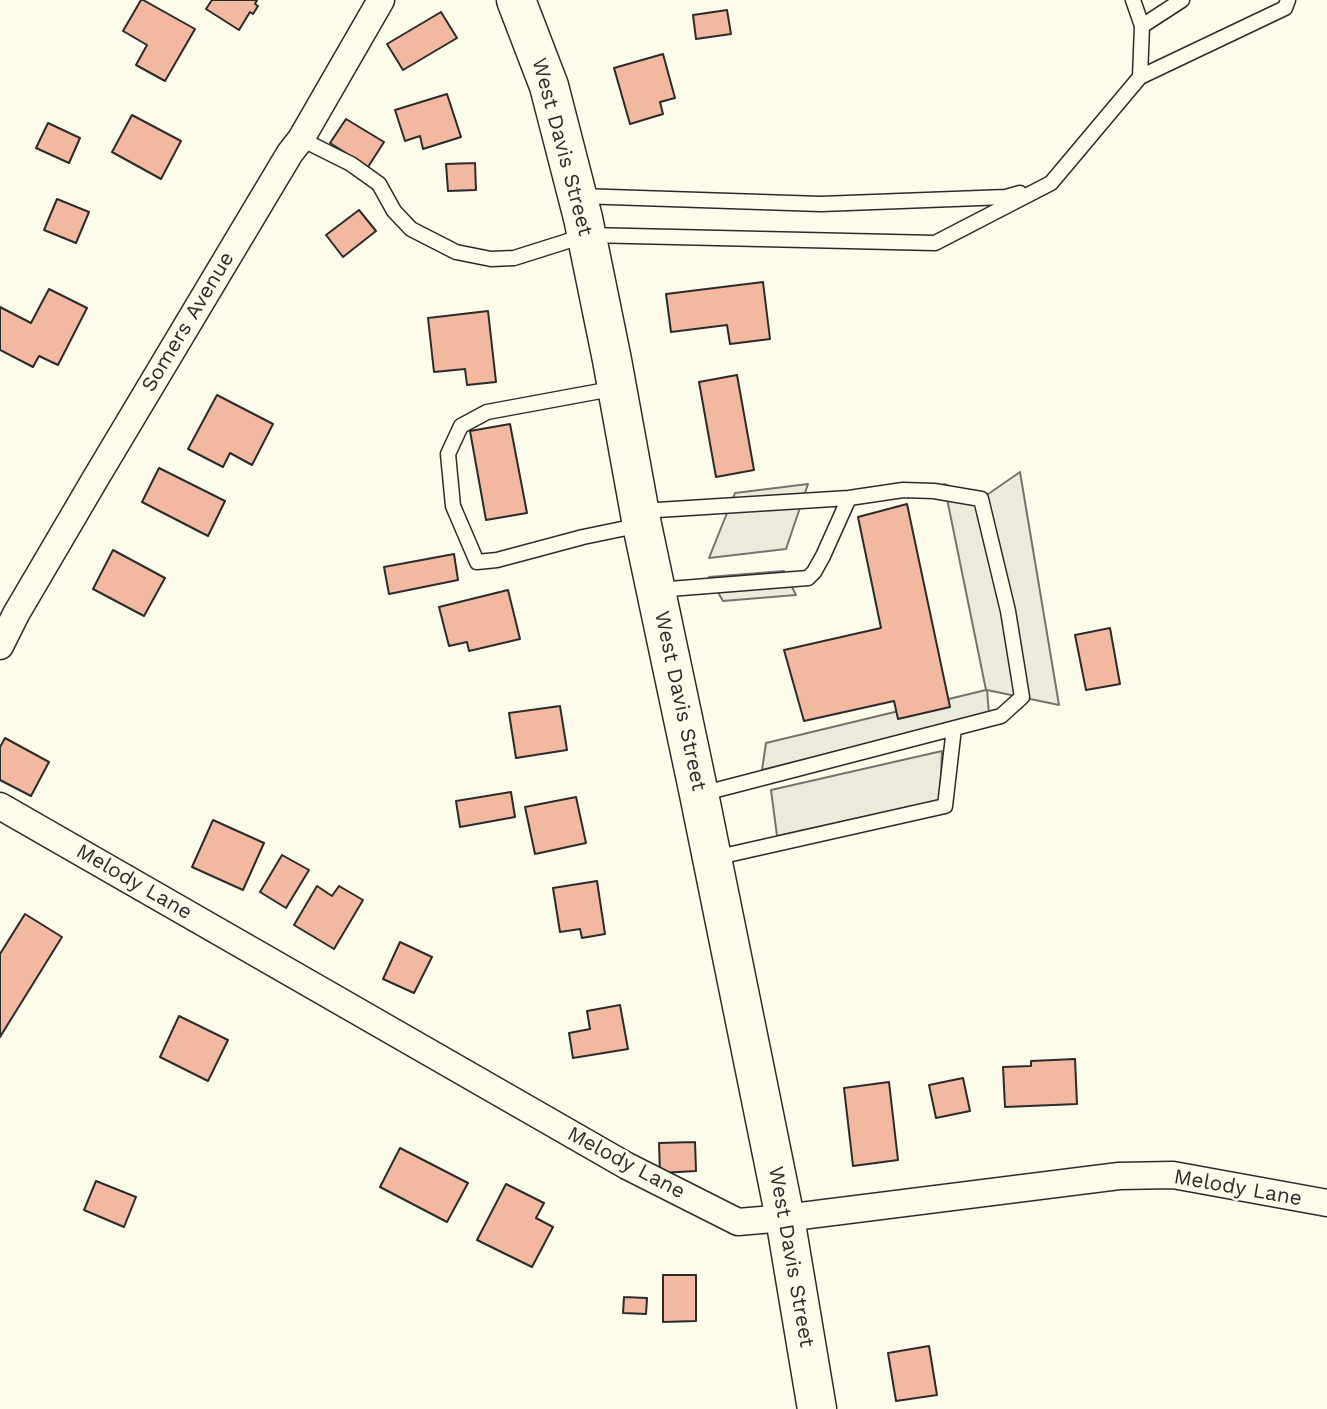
<!DOCTYPE html>
<html>
<head>
<meta charset="utf-8">
<style>
	body { margin:0 }
	canvas { display:block; background:#fdfbea }
</style>
</head>
<body>
<canvas width="1327" height="1409"></canvas>
<script>
const g = document.querySelector('canvas').getContext('2d');
g.lineJoin = 'round';
function fillPath(path, color) { g.fillStyle = color; g.fill(path, 'evenodd'); }
const shape = rows => new Path2D(rows.map(r => 'M' + r).join(''));
function trace(path, color, width, dash) { g.strokeStyle = color; g.lineWidth = width; g.lineCap = dash ? 'butt' : 'round'; g.setLineDash(dash || []); g.stroke(path); }
function label(font, color, halo, rows, align = 'center') {
  g.font = font + ' "Work Sans",sans-serif'; g.lineWidth = 5; g.setLineDash([]); g.textBaseline = 'middle'; g.strokeStyle = halo; g.fillStyle = color; for (const [text, x, y, turn = 0] of rows) {
    g.save(); g.translate(x, y); g.rotate((+turn || 0) * Math.PI / 180); g.textAlign = isNaN(turn) ? turn : align; if (halo) g.strokeText(text, 0, 0); g.fillText(text, 0, 0); g.restore();
  }
}
const parking = shape([
	[1020,472,1059,705,987,690,989,714,762,770,766,743,986,690,944,484,981,499,1020,472],
	[808,484,786,549,709,558,735,493,808,484],
	[784,571,796,595,723,601,709,577,784,571],
	[942,751,940,800,777,836,771,790,942,751]
]);
fillPath(parking, '#eceadb');
trace(parking, '#74746e', 2);
const building = shape([
	[141,0,143,0,195,29,165,81,136,65,147,45,123,31,141,0],
	[212,0,257,0,255,4,258,6,253,14,250,12,239,30,206,9,212,0],
	[727,10,731,34,696,39,693,15,727,10],
	[441,12,457,38,403,70,387,44,441,12],
	[663,54,675,98,660,102,663,114,630,124,614,68,663,54],
	[447,94,461,137,423,149,420,136,405,141,395,110,447,94],
	[132,115,181,141,161,179,112,152,132,115],
	[346,119,384,142,368,167,330,143,346,119],
	[48,123,80,138,69,163,36,148,48,123],
	[475,163,476,190,448,191,446,164,475,163],
	[57,199,89,212,76,243,44,230,57,199],
	[359,210,376,231,343,257,326,235,359,210],
	[763,282,770,339,730,344,727,325,671,332,666,294,763,282],
	[49,289,87,308,58,365,39,356,33,367,0,350,0,307,31,323,49,289],
	[488,311,496,382,467,385,465,369,434,372,428,318,488,311],
	[737,375,754,470,716,477,699,382,737,375],
	[217,395,273,424,252,465,230,453,223,467,188,449,217,395],
	[510,424,527,513,486,520,470,431,510,424],
	[159,468,225,501,208,536,142,502,159,468],
	[907,504,950,707,898,719,894,701,804,721,784,650,881,628,858,517,907,504],
	[113,550,165,578,144,616,93,589,113,550],
	[454,554,458,580,389,594,384,567,454,554],
	[508,590,520,639,469,651,467,642,449,646,439,607,508,590],
	[1110,628,1120,684,1086,690,1075,635,1110,628],
	[560,706,567,750,516,758,509,713,560,706],
	[5,738,49,762,31,796,0,780,0,747,5,738],
	[511,792,515,817,460,827,456,801,511,792],
	[576,797,586,843,535,854,525,807,576,797],
	[213,820,264,843,243,890,192,867,213,820],
	[282,855,309,870,286,908,260,892,282,855],
	[597,881,605,934,582,938,580,929,560,932,553,888,597,881],
	[317,886,332,896,339,886,363,900,334,949,294,925,317,886],
	[25,914,62,937,0,1037,0,954,25,914],
	[400,942,432,957,414,993,383,979,400,942],
	[620,1005,628,1049,573,1058,569,1033,590,1029,587,1011,620,1005],
	[179,1016,228,1040,208,1081,160,1057,179,1016],
	[1075,1059,1077,1104,1005,1107,1003,1067,1031,1066,1031,1061,1075,1059],
	[963,1078,970,1111,936,1118,929,1085,963,1078],
	[889,1082,898,1160,853,1166,844,1088,889,1082],
	[695,1142,696,1171,660,1173,659,1143,695,1142],
	[400,1148,468,1183,447,1222,380,1187,400,1148],
	[96,1181,136,1197,124,1227,84,1210,96,1181],
	[506,1184,544,1203,536,1218,553,1227,532,1267,477,1240,506,1184],
	[663,1275,696,1275,696,1321,663,1322,663,1275],
	[624,1297,647,1298,646,1314,623,1313,624,1297],
	[929,1346,937,1395,896,1401,888,1353,929,1346]
]);
fillPath(building, '#f2b8a0');
trace(building, '#2b2b2b', 2);
const lane = shape([
	[1142,26,1182,0],
	[1140,77,1285,8,1288,0],
	[301,139,351,164,379,184,394,211,411,229,456,252,491,259,514,258,587,235,935,243,1051,183,1140,77,1142,26,1133,0],
	[579,196,821,204,1006,197,1020,193],
	[617,388,487,412,461,426,448,454,453,506,477,562,497,560,583,537,641,525],
	[641,511,849,498,903,490,934,491,981,499,1008,611,1022,697,1001,716,701,794],
	[657,590,808,578,814,572,823,556,849,498],
	[714,858,945,806,954,728]
]);
const street = shape([
	[0,646,16,614,94,481,290,153,301,139,381,0],
	[0,806,627,1166,738,1222,785,1218,1119,1176,1173,1175,1327,1203]
]);
const secondary = shape([
	[516,0,549,86,583,218,612,360,642,525,699,794,785,1218,817,1409]
]);
trace(lane, '#2b2b2b', 17);
trace(street, '#2b2b2b', 29);
trace(secondary, '#2b2b2b', 41);
trace(lane, '#fdfbea', 14);
trace(street, '#fdfbea', 26);
trace(secondary, '#fdfbea', 38);
label('21px', '#2b2b2b', '#fdfbea', [
	["West Davis Street",562,147,75],
	["Somers Avenue",188,322,-59],
	["West Davis Street",680,701,78],
	["Melody Lane",134,882,30],
	["Melody Lane",626,1163,28],
	["Melody Lane",1238,1188,10],
	["West Davis Street",791,1257,80]
]);
</script>
</body>
</html>
